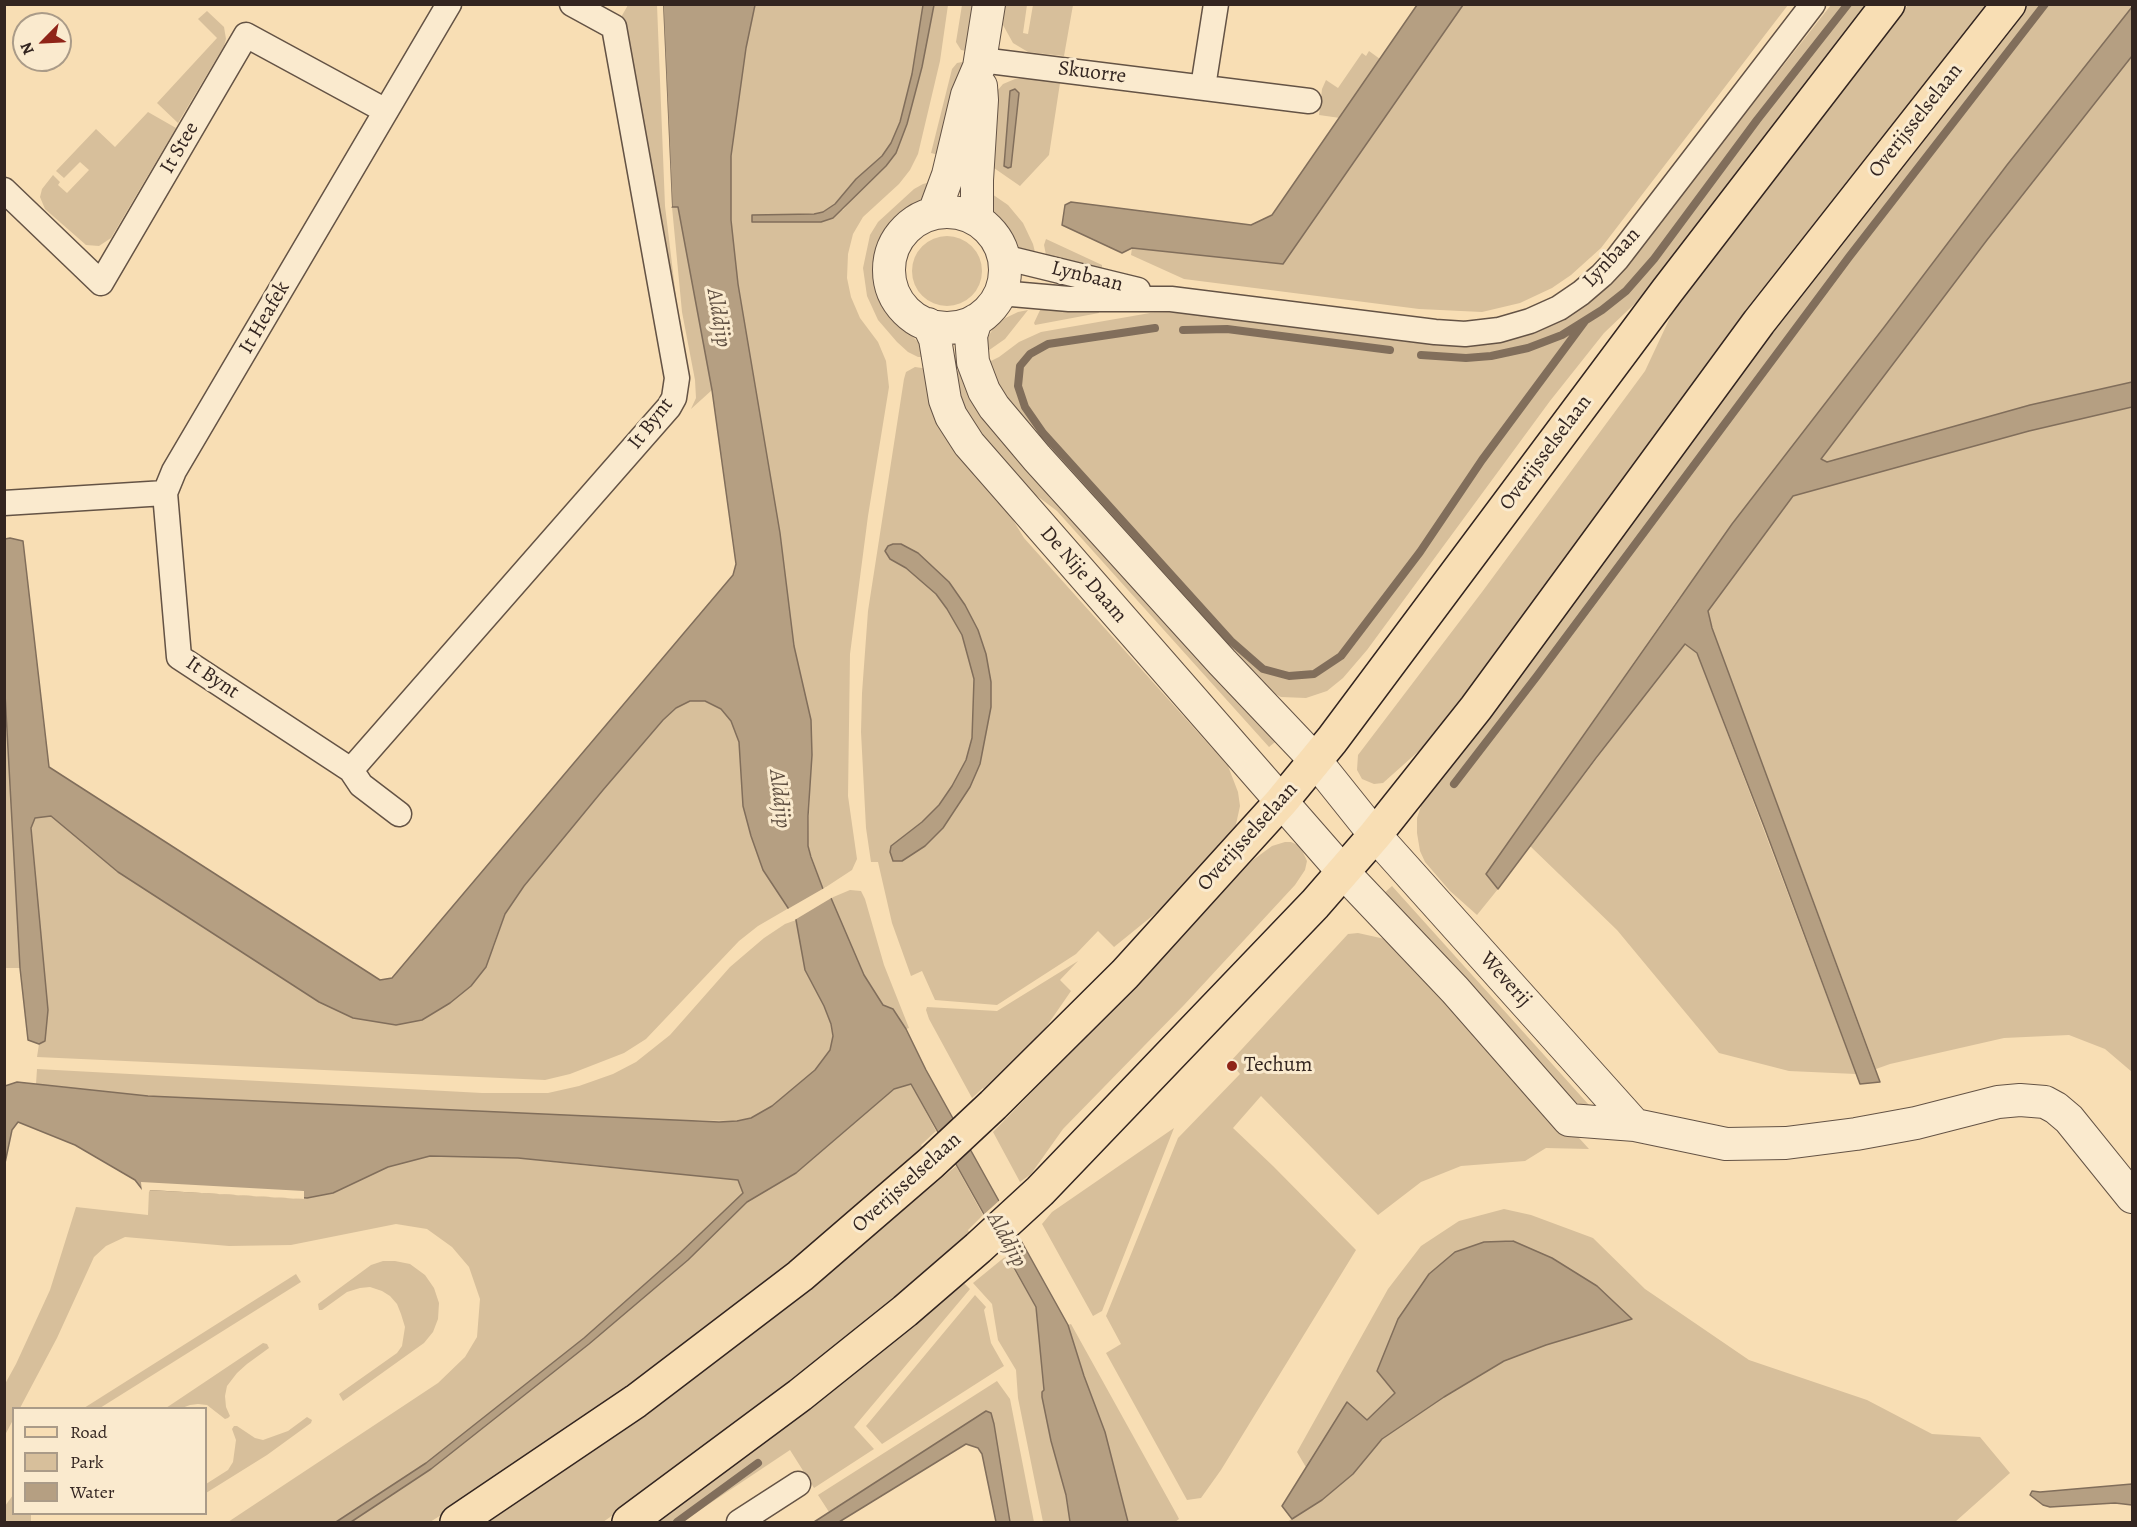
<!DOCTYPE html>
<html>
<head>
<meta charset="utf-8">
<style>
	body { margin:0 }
	#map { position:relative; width:2137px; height:1527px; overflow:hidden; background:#f8deb4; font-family:Alegreya,serif }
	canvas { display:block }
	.frame { position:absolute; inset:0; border:6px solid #332520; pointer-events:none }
	.legend { position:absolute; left:12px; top:1407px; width:195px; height:108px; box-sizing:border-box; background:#faeace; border:2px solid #aa9b88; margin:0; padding:8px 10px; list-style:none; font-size:18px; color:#332520 }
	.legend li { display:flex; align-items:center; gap:12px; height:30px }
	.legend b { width:30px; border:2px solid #aa9b88 }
	.north { position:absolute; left:12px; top:12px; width:60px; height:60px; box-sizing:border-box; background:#faeace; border:2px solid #aa9b88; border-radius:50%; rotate:246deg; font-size:16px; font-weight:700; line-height:24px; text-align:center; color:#332520 }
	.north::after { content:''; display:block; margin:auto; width:21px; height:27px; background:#8f2418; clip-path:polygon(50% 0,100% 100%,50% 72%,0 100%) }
</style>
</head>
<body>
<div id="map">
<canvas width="2137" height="1527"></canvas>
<div class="frame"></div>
<ul class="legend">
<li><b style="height:8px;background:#f8deb4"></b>Road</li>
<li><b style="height:16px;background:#d7bf9b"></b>Park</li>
<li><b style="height:16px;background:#b59f82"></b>Water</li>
</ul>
<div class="north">N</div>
</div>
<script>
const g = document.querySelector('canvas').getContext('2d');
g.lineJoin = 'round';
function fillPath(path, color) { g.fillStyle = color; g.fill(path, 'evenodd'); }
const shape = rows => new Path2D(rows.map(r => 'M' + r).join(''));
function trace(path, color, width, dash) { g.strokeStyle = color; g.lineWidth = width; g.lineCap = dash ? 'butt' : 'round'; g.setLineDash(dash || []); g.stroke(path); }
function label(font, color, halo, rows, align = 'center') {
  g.font = font + ' Alegreya,serif'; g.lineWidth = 6; g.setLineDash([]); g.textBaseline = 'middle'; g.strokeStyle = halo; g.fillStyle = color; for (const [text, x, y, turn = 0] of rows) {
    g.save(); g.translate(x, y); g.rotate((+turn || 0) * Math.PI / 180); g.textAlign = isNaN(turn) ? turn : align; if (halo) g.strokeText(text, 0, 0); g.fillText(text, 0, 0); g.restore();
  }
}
fillPath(shape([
	[628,5,657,5,665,206,678,314,675,314,622,25,625,21,620,19],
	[755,5,923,5,912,74,900,122,891,143,882,156,856,179,835,204,823,212,752,222,843,210,856,194,886,166,907,124,922,67,934,5,948,5,940,61,918,154,910,170,899,184,863,217,853,234,848,254,847,278,851,297,860,318,878,342,886,361,889,387,868,516,850,654,848,796,857,859,852,870,823,889,808,846,810,786,803,686,794,646,780,533,738,284,731,220,731,156,746,48],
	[962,5,975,5,966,51,961,50,956,42],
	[1004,5,1027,5,1023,33,1028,34,1033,5,1073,5,1064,56,1028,52,1013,43,1003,25],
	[1463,5,1788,5,1601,248,1571,275,1552,288,1520,303,1482,312,1419,309,1184,279,1131,255,1132,248,1283,264],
	[1831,5,1869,5,1646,293,1604,333,1550,401,1367,650,1343,678,1327,691,1306,698,1281,697,1258,685,1018,422,983,365,999,357,1019,342,1041,332,1150,313,1176,312,1442,346,1481,344,1523,337,1566,318,1611,284],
	[1908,5,1987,5,1855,172,1717,356,1446,723,1430,741,1383,783,1374,784,1362,779,1357,770,1358,755,1482,592,1645,371,1675,307],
	[2026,5,2132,5,2132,7,2007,165,1676,602,1486,874,1498,889,1477,915,1450,891,1425,862,1420,851,1417,833,1417,818,1423,800,1773,331,1930,125],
	[207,11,224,27,226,39,224,46,178,123,157,103,217,38,198,19],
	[1369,51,1380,59,1340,118,1319,115,1322,89,1326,80,1338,88,1362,53,1366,56],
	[2132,56,2132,382,2030,405,1826,463,1821,459,1987,240],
	[962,62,965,64,943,156,931,153,952,69,957,63],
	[1027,78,1060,83,1049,155,1020,186,994,168,988,167,997,91,1003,84,1015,79],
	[148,112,176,128,111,238,99,246,86,245,45,209,40,197,42,189,53,175,60,182,58,185,67,193,89,170,80,162,64,178,56,171,96,129,115,147],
	[935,181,927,196,912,208,913,210,897,224,887,237,882,246,878,267,879,281,884,300,892,312,903,324,902,326,918,342,922,350,922,357,918,357,908,352,897,342,878,320,867,296,863,268,870,235,878,222,914,189,923,184],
	[989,192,1008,205,1023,223,1033,244,1036,256,1018,247,1012,239,994,212],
	[678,206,712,390,691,409,696,398,695,380,682,312,672,207],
	'912 271a35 35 0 1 1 70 0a35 35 0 1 1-70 0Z',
	[1046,239,1102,265,1102,271,1047,260,1044,245],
	[1041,308,1098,310,1099,313,1035,325,1034,323],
	[1028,310,1005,339,985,353,988,337,997,322,1018,312],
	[915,367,929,369,996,492,1024,538,1228,766,1238,792,1240,806,1235,829,1188,887,1114,947,1098,931,1076,954,997,1005,935,1000,922,971,911,976,892,923,878,862,871,862,866,828,861,732,862,693,868,611,904,379,906,372],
	[890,559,949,582,978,630,991,707,980,764,956,809,943,828,925,846,902,861,893,861,890,852,906,834,922,822,939,805,952,786,966,760,972,738,974,679,962,635,947,609,936,594,906,568],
	[965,370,1280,738,1269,747,1057,511,1004,471,967,419,951,372],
	[2132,407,2132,1072,2105,1049,2069,1035,2004,1038,1890,1064,1876,1069,1712,628,1708,611,1793,496,2029,431],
	[1684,644,1697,653,1856,1074,1789,1071,1719,1053,1617,930,1530,846],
	[4,694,10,775,20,968,5,968],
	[690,701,705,701,721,709,731,721,739,742,741,762,763,870,789,908,758,926,739,941,646,1039,624,1053,570,1074,545,1080,37,1057,39,1044,45,1041,31,828,35,818,52,816,118,872,319,1002,353,1018,396,1025,422,1020,494,947,505,914,524,886,603,790,663,720,676,708],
	[1285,842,1291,842,1300,846,1307,861,1305,870,1295,885,1184,1005,1063,1129,1031,1174,1020,1182,993,1132,1152,969,1253,860,1272,846],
	[1392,886,1589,1105,1571,1107,1381,896],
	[850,890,861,891,865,899,884,965,909,1028,906,1029,893,1009,883,1005,864,975,833,906,831,898],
	[796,920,805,970,824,1006,831,1024,833,1036,830,1050,815,1070,772,1106,751,1118,737,1121,620,1119,148,1096,36,1084,37,1069,482,1093,548,1093,579,1086,613,1074,636,1062,670,1035,730,967,764,938,785,924],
	[1358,933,1385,939,1439,983,1589,1149,1546,1148,1525,1161,1461,1166,1421,1182,1378,1215,1261,1096,1233,1128,1273,1166,1356,1250,1221,1470,1201,1498,1187,1500,1106,1353,1121,1344,1106,1316,1178,1138,1240,1074,1230,1062,1348,934],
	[1078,961,1060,980,1071,991,1033,1046,985,1092,983,1088,972,1098,929,1019,926,1010,927,1007,997,1011],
	[911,1084,936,1131,921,1145,923,1149,858,1208,709,1329,506,1475,430,1522,351,1522,431,1469,688,1260,747,1202,796,1173,894,1089],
	[1174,1128,1102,1311,1093,1316,1042,1224,1052,1212],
	[430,1156,518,1158,599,1167,725,1177,738,1180,743,1193,680,1253,584,1338,426,1463,336,1522,228,1522,438,1383,465,1357,477,1337,480,1299,469,1267,452,1247,427,1229,396,1224,291,1245,229,1246,125,1237,106,1246,94,1257,57,1338,20,1408,14,1408,13,1420,5,1435,5,1384,16,1364,50,1290,76,1207,148,1215,149,1190,303,1199,333,1193,388,1167],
	[956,1166,983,1215,968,1230,970,1234,896,1299,791,1383,659,1483,603,1522,489,1522,647,1415,810,1288],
	[1504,1209,1531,1215,1593,1238,1645,1289,1749,1360,1867,1400,1932,1434,1980,1437,2010,1473,1955,1522,1287,1522,1322,1500,1353,1474,1382,1439,1444,1397,1504,1361,1546,1345,1632,1319,1625,1314,1395,1393,1367,1420,1347,1403,1307,1469,1297,1452,1388,1289,1421,1246,1459,1221],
	[1006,1256,1036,1307,1044,1391,1042,1392,1042,1397,1051,1441,1066,1495,1070,1522,1043,1522,1018,1398,1016,1370,998,1340,992,1304,973,1283],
	[383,1261,395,1261,410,1264,425,1275,434,1288,439,1303,438,1319,433,1332,424,1343,343,1401,339,1394,397,1353,402,1346,405,1327,401,1314,397,1304,390,1296,382,1291,370,1287,360,1288,347,1292,322,1310,319,1310,318,1304,371,1265],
	[296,1274,301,1282,100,1408,84,1408],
	[963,1282,970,1289,854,1427,874,1449,814,1488,790,1450,682,1522,653,1522],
	[975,1295,986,1307,984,1310,991,1343,1004,1366,882,1444,866,1426],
	[1071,1324,1177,1515,1179,1519,1175,1522,1128,1522,1105,1432,1084,1376,1068,1325],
	[263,1343,267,1344,269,1348,247,1364,237,1373,227,1386,225,1396,226,1407,230,1416,228,1418,225,1419,207,1405,198,1404,190,1405,182,1408,166,1408],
	[997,1381,1010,1399,1034,1522,1010,1522,994,1424,986,1411,829,1512,818,1495],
	[307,1417,312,1420,311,1423,267,1455,206,1493,206,1484,228,1470,233,1462,236,1440,232,1429,234,1426,237,1426,255,1438,263,1440,288,1431],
	[13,1495,14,1514,31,1514,31,1522,5,1522,5,1506]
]), '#d7bf9b');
const water = shape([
	[663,5,755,5,746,48,731,156,731,220,738,284,780,533,794,646,811,720,812,755,808,816,808,846,811,857,823,889,831,898,864,975,883,1005,893,1009,906,1029,926,1070,1068,1325,1084,1376,1105,1432,1128,1522,1070,1522,1066,1495,1051,1441,1042,1397,1042,1392,1044,1390,1036,1307,911,1084,894,1089,796,1173,747,1202,688,1260,589,1344,431,1469,351,1522,336,1522,426,1463,584,1338,680,1253,743,1193,738,1180,518,1158,430,1156,388,1167,333,1193,307,1198,142,1189,135,1180,75,1145,18,1122,12,1130,5,1163,5,1086,17,1082,148,1096,719,1122,737,1121,751,1118,772,1106,815,1070,830,1050,833,1036,831,1024,824,1006,805,970,796,920,763,870,751,836,743,806,739,742,731,721,721,709,705,701,690,701,676,708,663,720,603,790,524,886,505,914,486,967,471,986,450,1003,422,1020,396,1025,353,1018,319,1002,118,872,51,816,35,818,31,828,48,1010,45,1041,39,1044,28,1040,20,968,5,694,5,539,10,538,23,541,49,767,380,980,392,978,733,575,736,564,712,390,678,207,672,207,663,5],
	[923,5,934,5,922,67,907,124,896,153,886,166,833,218,821,222,752,222,752,215,814,214,823,212,835,204,856,179,882,156,891,143,900,122,912,74,923,5],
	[1417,5,1463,5,1283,264,1132,248,1122,253,1062,225,1065,205,1071,202,1251,225,1272,215,1417,5],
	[2132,7,2132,56,1987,240,1821,459,1827,462,2030,405,2132,382,2132,407,2029,431,1793,496,1708,611,1712,628,1880,1082,1860,1084,1765,829,1697,653,1685,644,1596,758,1498,889,1486,874,1732,524,1885,326,2007,165,2132,7],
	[1015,89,1019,93,1011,167,1008,168,1004,166,1010,91,1015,89],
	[893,544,901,544,918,553,949,582,965,605,978,630,986,654,991,682,991,707,980,764,970,787,943,828,925,846,902,861,893,861,890,852,891,846,922,822,939,805,952,786,966,760,972,738,974,679,962,635,947,609,936,594,906,568,890,559,885,551,888,546,893,544],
	[1513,1241,1552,1258,1597,1286,1632,1319,1546,1345,1504,1361,1444,1397,1382,1439,1353,1474,1322,1500,1292,1519,1282,1506,1347,1402,1367,1420,1395,1393,1377,1371,1398,1319,1429,1274,1455,1252,1484,1242,1513,1241],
	[986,1411,991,1413,994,1424,1010,1522,996,1522,982,1454,978,1448,966,1444,839,1522,814,1522,986,1411],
	[2132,1484,2132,1505,2115,1503,2050,1507,2043,1505,2030,1495,2032,1491,2040,1492,2132,1484]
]);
fillPath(water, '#b59f82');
trace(water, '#816e5b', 1.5);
fillPath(shape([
	[660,4,663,5,672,207,669,206],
	[826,887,833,897,793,921,786,910],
	[141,1182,304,1191,304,1199,150,1190,149,1192,142,1192],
	[1001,1199,1024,1239,1004,1258,981,1217]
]), '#f8deb4');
trace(shape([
	[1155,328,1048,344,1030,354,1020,366,1018,386,1025,407,1043,433,1231,641,1263,669,1289,676,1314,674,1341,656,1420,552,1482,460,1585,321],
	[1183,330,1227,329,1390,350],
	[1421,355,1466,358,1491,356,1528,348,1562,335,1602,310,1626,291,1654,259,1757,120,1848,4],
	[1454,784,1537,676,1849,257,2045,4],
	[677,1522,758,1463]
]), '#816e5b', 8);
const minor = shape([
	[449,4,174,471,165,493,179,657,351,770,669,407,674,398,677,378,614,27,572,4],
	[981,60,1309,101],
	[1203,87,1216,4],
	[4,190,101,283,246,35,386,111],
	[1003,257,1138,290],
	[1000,293,1069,299,1171,299,1435,332,1465,334,1499,330,1530,321,1559,308,1581,293,1602,275,1617,259,1813,4],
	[4,503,165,493],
	[351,770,361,785,399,814],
	[739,1522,798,1484]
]);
const tertiary = shape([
	'889 270a58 58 0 1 1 116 0a58 58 0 1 1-116 0Z',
	[934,213,948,175,967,95,979,67,989,4],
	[977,220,977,180,982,100,981,86],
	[976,320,971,336,973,362,984,391,994,407,1037,458,1222,662,1315,760,1375,835,1635,1125],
	[928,324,935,339,945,400,951,416,969,444,1344,873,1455,990,1569,1120,1635,1125,1726,1144,1786,1143,1856,1134,1916,1123,1998,1102,2020,1100,2045,1102,2056,1108,2069,1119,2132,1197]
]);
const primary = shape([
	[457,1522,636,1401,800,1276,931,1163,993,1105,1125,974,1281,802,1332,740,1667,291,1888,4],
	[629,1522,800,1395,905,1311,978,1248,1040,1191,1315,904,1375,835,1476,708,1759,322,2009,4]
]);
trace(minor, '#645345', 27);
trace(tertiary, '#645345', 34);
trace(primary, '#332520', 36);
trace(minor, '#faeace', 24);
trace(tertiary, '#faeace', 32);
trace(primary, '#f8deb4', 33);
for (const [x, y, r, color] of [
	[1232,1066,6,"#8f2418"]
]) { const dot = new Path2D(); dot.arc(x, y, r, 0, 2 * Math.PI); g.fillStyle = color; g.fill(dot); trace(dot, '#faeace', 2); }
label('21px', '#332520', '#faeace', [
	["Skuorre",1092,73,7],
	["Overijsselselaan",1916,121,-52],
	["It Stee",180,148,-60],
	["Lynbaan",1612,258,-47],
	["Lynbaan",1087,277,14],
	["It Heafek",265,318,-60],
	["It Bynt",651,424,-52],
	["Overijsselselaan",1546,453,-53],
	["De Nije Daam",1083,575,49],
	["It Bynt",212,678,34],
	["Overijsselselaan",1248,837,-48],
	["Weverij",1505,980,48],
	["Overijsselselaan",907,1183,-42]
]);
label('21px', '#332520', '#faeace', [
	["Techum",1244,1066]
], 'left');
label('italic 22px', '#605042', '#faeace', [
	["Alddjip",718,318,80],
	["Alddjip",779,799,83],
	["Alddjip",1006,1240,61]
]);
</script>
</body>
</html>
